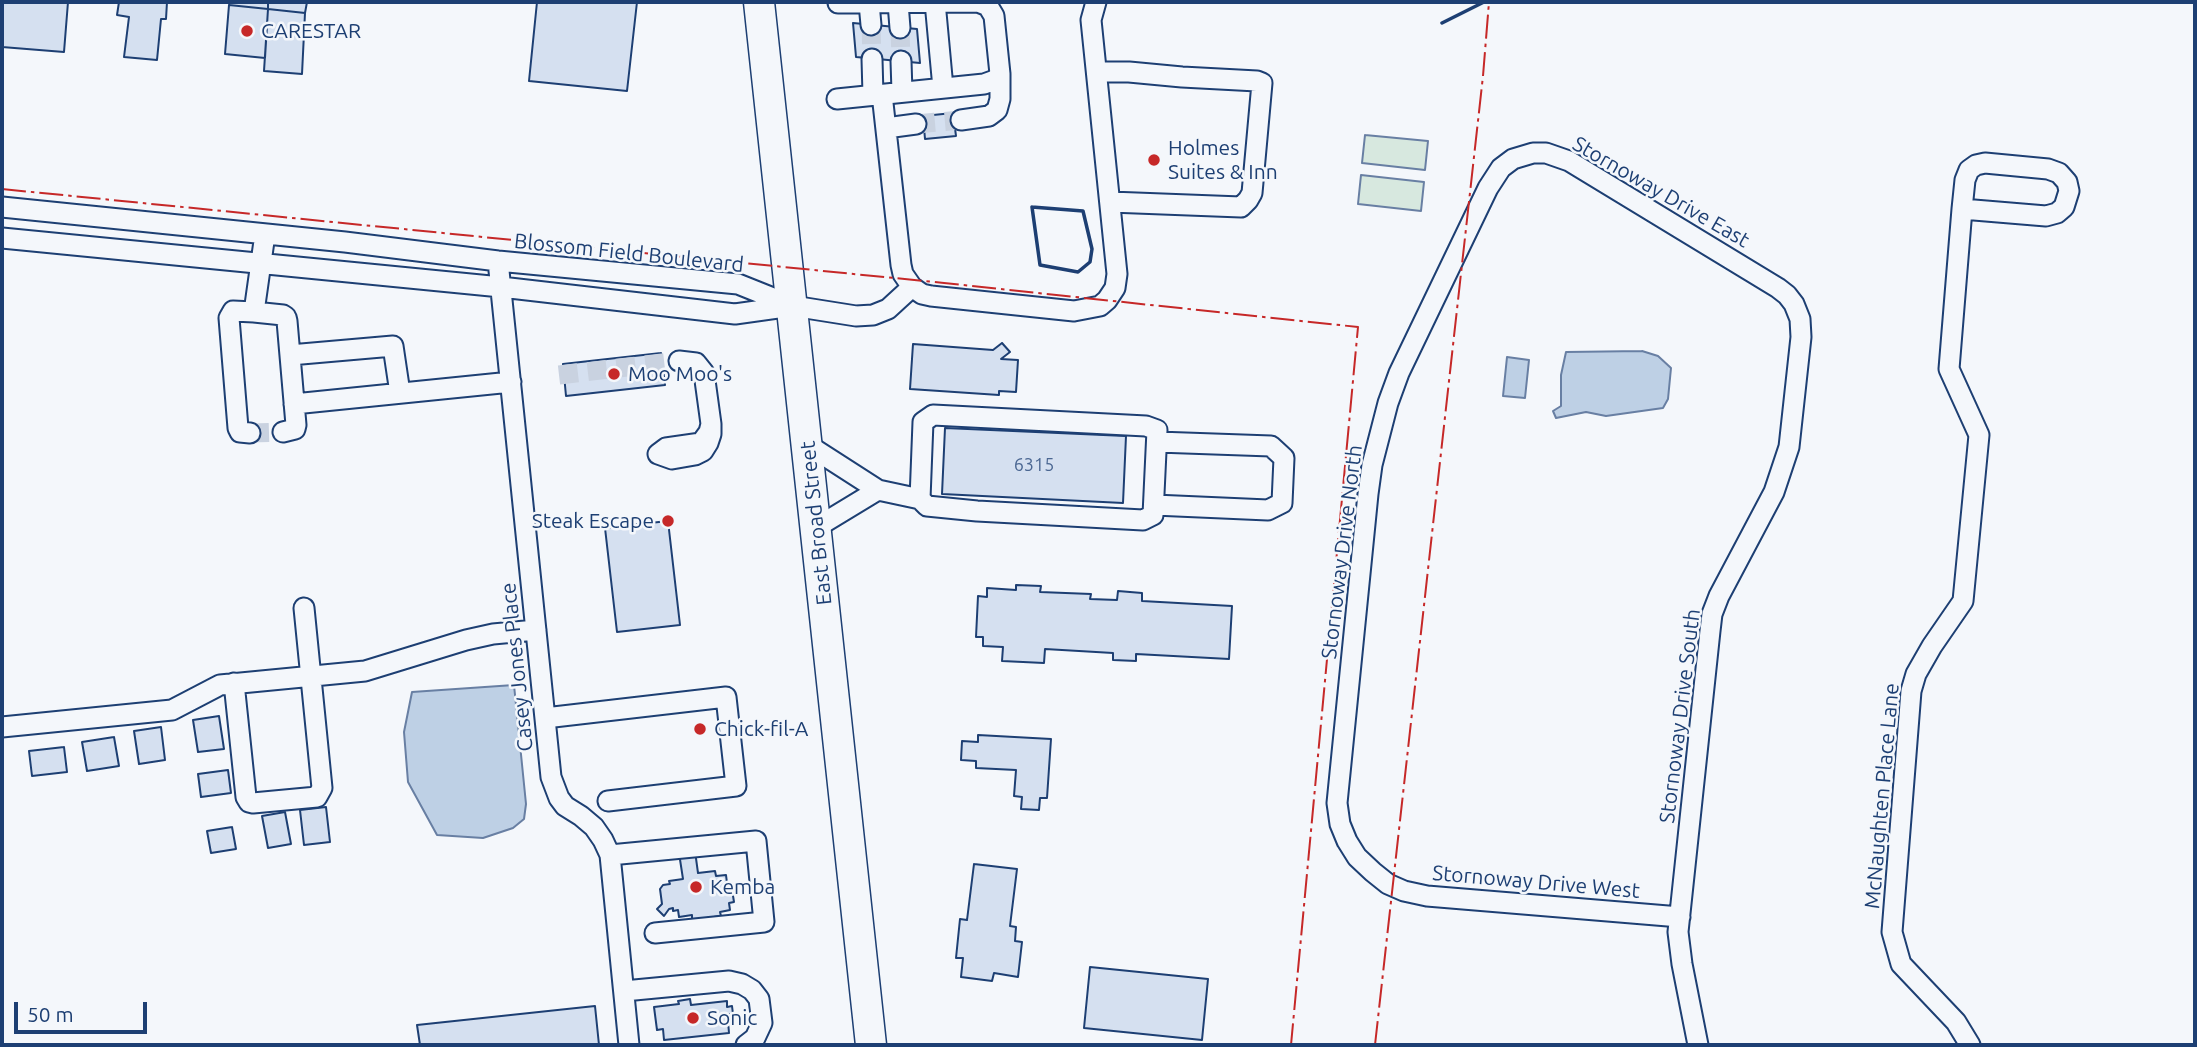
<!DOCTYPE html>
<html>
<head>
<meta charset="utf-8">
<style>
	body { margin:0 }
	#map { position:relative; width:2197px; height:1047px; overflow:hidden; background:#f4f7fb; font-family:Ubuntu,sans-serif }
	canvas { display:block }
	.frame { position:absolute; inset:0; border:4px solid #1d3f73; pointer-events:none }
	.scale { position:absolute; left:14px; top:1002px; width:133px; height:32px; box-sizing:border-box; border:4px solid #1d3f73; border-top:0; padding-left:9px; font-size:21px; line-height:24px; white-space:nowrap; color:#1d3f73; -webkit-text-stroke:5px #f4f7fb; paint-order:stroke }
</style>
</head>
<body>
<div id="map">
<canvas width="2197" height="1047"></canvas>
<div class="frame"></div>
<div class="scale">50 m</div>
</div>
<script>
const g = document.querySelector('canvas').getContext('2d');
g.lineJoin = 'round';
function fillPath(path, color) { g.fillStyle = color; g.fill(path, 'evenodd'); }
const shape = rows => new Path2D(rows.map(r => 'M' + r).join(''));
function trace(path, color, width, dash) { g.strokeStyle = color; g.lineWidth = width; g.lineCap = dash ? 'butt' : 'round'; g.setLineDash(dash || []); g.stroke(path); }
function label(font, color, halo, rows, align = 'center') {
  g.font = font + ' Ubuntu,sans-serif'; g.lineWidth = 5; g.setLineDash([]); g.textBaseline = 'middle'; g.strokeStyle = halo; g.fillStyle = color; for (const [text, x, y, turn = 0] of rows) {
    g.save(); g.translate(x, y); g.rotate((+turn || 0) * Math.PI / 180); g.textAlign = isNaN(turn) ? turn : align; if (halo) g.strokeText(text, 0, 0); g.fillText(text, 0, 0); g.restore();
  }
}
const green = shape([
	[1365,135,1428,141,1425,170,1362,163,1365,135],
	[1361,175,1424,182,1421,211,1358,204,1361,175]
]);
fillPath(green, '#d7e8df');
trace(green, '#687fa3', 2);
const water = shape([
	[1642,351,1658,356,1671,368,1668,399,1663,408,1606,416,1586,412,1556,418,1553,411,1561,406,1561,375,1566,352,1642,351],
	[1507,357,1529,360,1525,398,1503,396,1507,357],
	[514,685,526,804,524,819,513,828,483,838,437,835,408,782,404,732,412,692,514,685]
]);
fillPath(water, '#bed0e5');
trace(water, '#687fa3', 2);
const building = shape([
	[2,2,68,2,64,52,2,47,2,2],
	[119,2,167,2,166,19,161,19,157,60,124,57,129,17,117,15,119,2],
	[230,2,268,2,268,9,229,5,230,2],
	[268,2,307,2,305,13,268,9,268,2],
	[537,2,637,2,627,91,529,81,537,2],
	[229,5,268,9,265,58,225,54,229,5],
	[268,9,305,13,302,74,264,71,268,9],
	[853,23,917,29,920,63,856,57,853,23],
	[953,113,956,136,925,139,923,116,953,113],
	[1002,343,1010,352,1001,359,1018,360,1016,392,999,391,999,395,910,389,913,344,993,350,1002,343],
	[661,353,665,385,566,396,563,364,661,353],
	[945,428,1126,436,1123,503,942,494,945,428],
	[668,521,680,625,617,632,605,528,668,521],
	[1016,585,1041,586,1040,592,1091,594,1090,599,1117,600,1118,591,1142,593,1142,601,1232,606,1229,659,1136,654,1136,661,1113,660,1113,653,1045,649,1044,663,1002,661,1003,647,983,646,983,637,976,637,978,596,987,597,987,588,1016,590,1016,585],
	[219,716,224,749,198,752,193,720,219,716],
	[161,727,165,760,139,764,134,731,161,727],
	[978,735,1051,739,1047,798,1040,798,1039,810,1021,809,1022,797,1014,796,1016,770,976,768,976,761,961,760,962,741,978,742,978,735],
	[114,737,119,766,87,771,82,742,114,737],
	[64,747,67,772,32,776,29,751,64,747],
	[228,770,231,793,201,797,198,774,228,770],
	[326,807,330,842,304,845,300,810,326,807],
	[285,812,291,844,268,848,262,816,285,812],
	[232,827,236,849,211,853,207,831,232,827],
	[695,851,698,873,715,871,716,876,726,875,727,883,731,883,734,902,729,903,730,910,720,912,721,916,692,920,692,915,679,917,678,910,673,911,673,908,669,909,664,916,657,909,662,904,660,889,663,885,670,884,669,881,683,879,679,853,695,851],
	[974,864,1017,869,1010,926,1016,927,1015,941,1022,942,1018,977,994,973,992,981,961,977,963,958,956,958,960,919,967,920,974,864],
	[1090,967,1208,979,1202,1040,1084,1028,1090,967],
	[690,999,691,1005,727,1001,727,1007,732,1006,733,1014,729,1014,730,1021,728,1021,729,1033,664,1040,663,1029,657,1030,654,1007,679,1004,678,1001,690,999],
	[595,1006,599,1045,420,1045,417,1025,595,1006]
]);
fillPath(building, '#d5e0f0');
trace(building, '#1d3f73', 2);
trace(shape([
	[871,25,872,59],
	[900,28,901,61],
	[916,124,961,120],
	[559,375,679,361],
	[250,433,283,432]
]), '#c9d2e0', 19, [19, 10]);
const minor = shape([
	[935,2,943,88],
	[869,3,871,25],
	[898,3,900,28],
	[872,59,873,95],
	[901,61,902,92],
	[1097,72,1129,72,1182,77,1257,81,1262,83,1252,193,1248,200,1241,207,1110,202],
	[882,94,901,265,903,274,912,287,922,294,931,296,1074,311,1100,306,1107,300,1115,288,1117,274,1091,20,1096,2],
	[837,99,984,84,995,80,1000,74,994,16,988,6,978,2,838,3],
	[961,120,989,116,997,110,1000,99,1000,74],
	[886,128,916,124],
	[2,207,345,242,498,261,738,284,793,306,856,316,873,315,888,309,912,287],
	[1962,209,2046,216,2057,213,2064,207,2069,191,2067,182,2059,173,2048,169,1985,163,1976,165,1969,170,1965,180,1962,209,1949,369,1979,435,1963,601,1932,646,1916,674,1911,691,1892,932,1901,964,1956,1022,1970,1045],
	[2,238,501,287,735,314,792,306],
	[498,261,551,777,559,798,565,806,581,816,594,827,603,840,610,855,629,1045],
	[254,312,283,315,286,317,287,321,296,425,295,429,283,432],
	[290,355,393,346,400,393],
	[679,361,696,363,704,373,711,424,711,434,708,443,703,451,695,455,672,459,658,454,666,448,701,443,709,432,711,424],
	[294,404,511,382],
	[250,433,240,432,238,428,229,318,233,311,254,312,265,234],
	[808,445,878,490,920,499,927,506,977,511,1143,520,1153,515,1157,430,1146,426,933,415,923,422,920,499],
	[1154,505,1268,510,1282,503,1284,458,1271,446,1157,442],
	[817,527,878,490],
	[234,683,246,797,249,802,253,803,317,797,322,788,304,608],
	[545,718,726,697,736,786,608,801],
	[2,727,172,710,220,685,365,671,466,640,493,634,536,630],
	[610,855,756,841,764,922,655,933],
	[1680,917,1427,896,1404,891,1388,884,1373,872,1357,857,1347,841,1340,824,1337,803,1368,494,1372,465,1388,403,1399,373,1488,188,1501,168,1513,159,1533,153,1546,153,1569,161,1778,288,1787,295,1794,304,1800,319,1801,337,1789,447,1774,492,1719,596,1712,614,1710,631,1678,932,1682,964,1698,1045],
	[624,991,729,981,742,984,752,990,759,999,762,1023,755,1038,746,1045]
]);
const highway = shape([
	[759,2,871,1045]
]);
trace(minor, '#1d3f73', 23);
trace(highway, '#1d3f73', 33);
trace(minor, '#f4f7fb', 19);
trace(highway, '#f4f7fb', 30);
trace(shape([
	[1442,23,1484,2],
	[1032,207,1083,211,1092,249,1090,262,1078,272,1040,265,1032,207]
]), '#1d3f73', 3.5);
trace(shape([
	[2,189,944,283,1358,327,1291,1045],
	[1375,1045,1483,76,1489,2]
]), '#c62828', 2, [24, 5, 3.5, 5]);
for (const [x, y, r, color] of [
	[247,31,7,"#c62828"],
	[1154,160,7,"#c62828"],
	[614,374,7,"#c62828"],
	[668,521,7,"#c62828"],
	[700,729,7,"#c62828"],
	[696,887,7,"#c62828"],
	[693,1018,7,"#c62828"]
]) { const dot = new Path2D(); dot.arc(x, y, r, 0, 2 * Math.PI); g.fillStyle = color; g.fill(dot); trace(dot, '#f4f7fb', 2.5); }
label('18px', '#4b6792', null, [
	["6315",1034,465]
]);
label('21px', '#1d3f73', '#f4f7fb', [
	["CARESTAR",261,31],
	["Holmes",1168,148],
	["Suites & Inn",1168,172],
	["Moo Moo's",628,374],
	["Steak Escape",654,521,"right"],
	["Chick-fil-A",714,729],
	["Kemba",710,887],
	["Sonic",707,1018]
], 'left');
label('21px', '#1d3f73', '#f4f7fb', [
	["Stornoway Drive East",1661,192,30],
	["Blossom Field Boulevard",629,253,6],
	["East Broad Street",816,523,-96],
	["Stornoway Drive North",1342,552,-83],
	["Casey Jones Place",517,667,-96],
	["Stornoway Drive South",1680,716,-83],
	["McNaughten Place Lane",1882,796,-85],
	["Stornoway Drive West",1536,882,5]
]);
</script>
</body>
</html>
